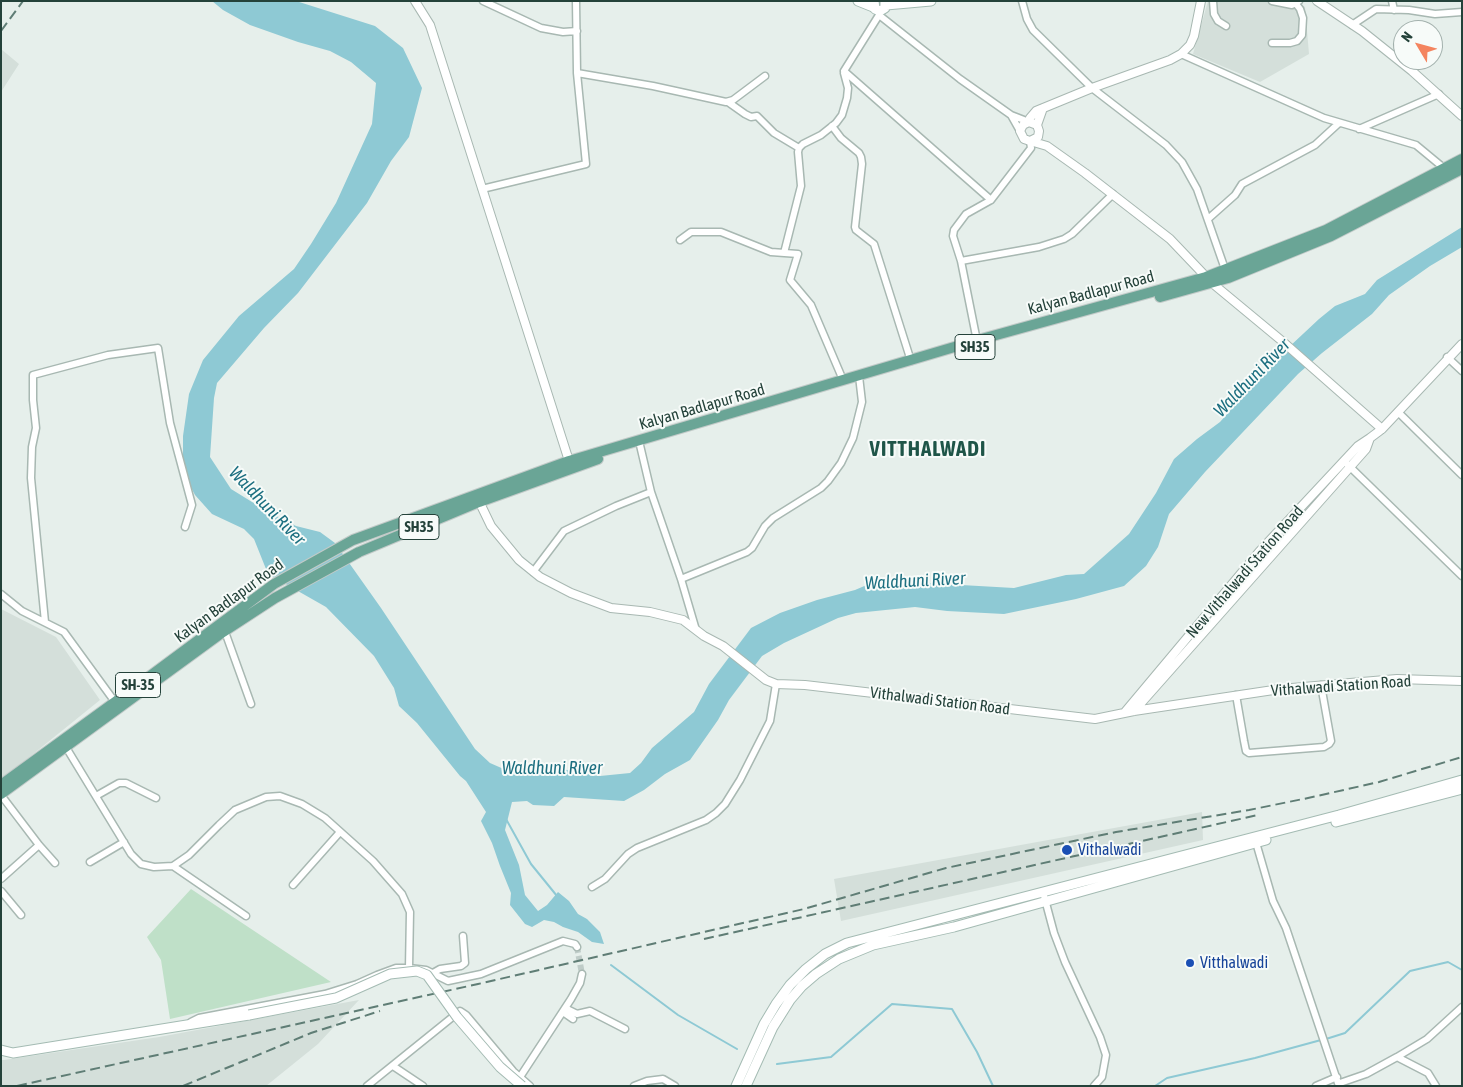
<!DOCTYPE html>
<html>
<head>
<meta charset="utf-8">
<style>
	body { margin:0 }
	#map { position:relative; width:1463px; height:1087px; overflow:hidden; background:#e6efeb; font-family:"Asap Condensed",sans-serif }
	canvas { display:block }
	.frame { position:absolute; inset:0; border:2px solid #24423a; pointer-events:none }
	.north { position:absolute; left:1393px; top:20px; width:50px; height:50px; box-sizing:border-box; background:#f7fbf9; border:1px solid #a3b1ad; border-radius:50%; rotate:307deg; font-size:14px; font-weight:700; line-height:20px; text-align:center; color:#24423a }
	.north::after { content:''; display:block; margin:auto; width:18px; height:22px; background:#f4845f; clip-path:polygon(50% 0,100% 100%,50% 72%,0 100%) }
</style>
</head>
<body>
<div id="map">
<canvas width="1463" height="1087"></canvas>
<div class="frame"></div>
<div class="north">N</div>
</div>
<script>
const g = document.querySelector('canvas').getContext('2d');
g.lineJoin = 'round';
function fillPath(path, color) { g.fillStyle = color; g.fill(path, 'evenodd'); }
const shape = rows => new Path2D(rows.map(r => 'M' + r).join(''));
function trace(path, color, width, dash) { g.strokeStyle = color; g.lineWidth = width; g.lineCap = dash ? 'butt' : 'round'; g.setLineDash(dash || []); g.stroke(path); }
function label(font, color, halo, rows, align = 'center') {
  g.font = font + ' "Asap Condensed",sans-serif'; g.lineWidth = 4; g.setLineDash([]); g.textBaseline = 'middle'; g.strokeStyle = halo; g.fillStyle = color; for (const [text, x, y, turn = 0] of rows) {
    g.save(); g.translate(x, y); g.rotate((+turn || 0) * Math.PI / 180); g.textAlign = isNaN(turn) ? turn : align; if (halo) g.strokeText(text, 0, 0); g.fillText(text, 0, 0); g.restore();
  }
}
fillPath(shape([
	[1208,1,1297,1,1305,7,1309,54,1260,82,1193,54],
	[1,49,19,64,1,92],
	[1,609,56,637,100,700,1,780],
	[1202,812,1203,840,841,921,834,879],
	[359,1000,318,1044,266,1086,1,1086,1,1060,4,1060,159,1037]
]), '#d4dfda');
fillPath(shape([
	[191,889,331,982,170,1019,161,960,147,937]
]), '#bfe0c8');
fillPath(shape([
	[212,1,296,1,375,26,403,48,422,88,409,137,391,161,367,203,298,293,264,328,217,383,214,398,210,457,231,489,265,510,296,526,320,532,335,543,381,608,475,749,490,763,506,770,530,773,546,766,600,776,630,773,641,763,652,748,694,712,709,684,751,628,780,613,817,600,855,590,876,581,898,580,926,583,1014,588,1066,575,1084,574,1129,534,1156,493,1174,459,1197,439,1220,422,1273,362,1319,319,1335,306,1365,294,1377,280,1462,227,1462,247,1430,266,1389,295,1372,314,1322,353,1298,374,1205,472,1169,514,1158,547,1146,566,1124,586,1076,599,1004,614,947,611,915,607,856,613,838,618,784,643,762,656,729,700,718,720,690,760,665,774,644,790,624,801,564,797,554,806,533,805,527,801,512,802,505,830,519,865,525,895,538,911,547,905,558,892,569,901,578,914,587,919,600,932,604,944,592,942,578,932,563,927,554,922,544,920,532,927,525,924,510,905,511,893,500,866,492,843,481,821,486,812,466,781,460,776,417,723,399,706,394,688,374,656,326,607,268,574,254,539,244,529,212,514,195,495,183,472,183,436,189,394,203,360,239,316,294,269,311,244,336,203,372,124,376,83,351,62,330,51,298,42,250,25,223,10]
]), '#8ec9d4');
trace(shape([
	[506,819,531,864,557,896],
	[611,965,678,1015,737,1049],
	[1326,1039,1345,1033,1410,971,1448,962,1462,970],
	[777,1064,831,1057,892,1004,952,1009,977,1052,993,1086],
	[1155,1086,1167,1078,1255,1058,1321,1040]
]), '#8ec9d4', 2);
trace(shape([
	[577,947,582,974]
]), '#bfccc8', 6, [6, 3]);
const minor = shape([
	[483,1,541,28,563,32,577,31],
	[1022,1,1027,19,1033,30,1092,88,1166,145,1182,162,1197,189,1226,272],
	[1213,1,1214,14,1218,21,1226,26],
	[1272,1,1292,5,1299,1],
	[1392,1,1394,10],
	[880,12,879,15,960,79,1011,115,1029,122],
	[879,15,844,71,991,200],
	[1352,25,1376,9,1409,10,1435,14,1462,12],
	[1272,43,1290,43,1297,41,1302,35,1303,18,1300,9,1296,4],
	[1181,54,1324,118,1416,145,1445,169],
	[577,73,653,86,726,102,733,100,765,76],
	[728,102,745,114,751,117,757,116,774,133,799,148],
	[1011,115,1020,131],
	[832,126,841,138,859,153,861,157,862,164,855,227,856,230,874,244,911,361],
	[1359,129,1439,94],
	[482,189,586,164,577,73,576,1],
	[1208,219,1235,195,1242,184,1315,145,1339,123],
	[680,240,691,232,721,232,771,252,798,254,790,280,811,305,843,380],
	[784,253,801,186,798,152,799,148,803,144,821,135,836,123,842,115,847,98,848,88,844,73],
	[961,261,1039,247,1064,239,1072,234,1113,194],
	[978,346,961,261,953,236,954,230,966,214,991,200,1031,148,1030,141],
	[1447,357,1462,371],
	[1398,412,1462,475],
	[639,441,651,492,681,579,696,630],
	[1344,461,1462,576],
	[533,572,564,531,616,506,651,492],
	[681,579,747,552,752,548,765,526,773,518,821,488,828,481,841,463,853,438,862,402,859,376],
	[1,594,22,611,64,632,115,702],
	[45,622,31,478,32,447,36,428,33,400,33,375,108,355,158,348,170,423,192,505,185,527],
	[224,629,251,704],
	[1236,695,1244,741,1246,751,1249,753,1324,747,1329,744,1331,741,1321,685],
	[64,744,131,854,141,864,154,867,173,866,189,855,219,825,235,810,266,797,280,796,302,804,325,818,373,861,402,894,410,912,409,968],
	[1,795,39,845,55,863],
	[96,796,119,783,126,783,156,798],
	[1255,839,1273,901,1286,928,1339,1086],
	[90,862,124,842],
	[173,866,246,916],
	[1,879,39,845],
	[293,885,340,832],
	[592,887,605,879,628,854,637,848,706,820,716,813,725,804,740,780,770,721,776,684],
	[1,891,21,915],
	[1043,892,1054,933,1065,962,1100,1037,1106,1055,1102,1077,1094,1086],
	[433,973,440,969,461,966,465,963,463,936],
	[565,1008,577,1014,590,1011,625,1029],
	[563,1012,573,1019],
	[191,1022,199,1018,325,994,357,984,377,975,396,968,409,968,426,970,448,981,481,974,563,941,575,944,577,947],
	[393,1066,423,1086],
	[520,1077,571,999,580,983,582,974],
	[1340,1083,1366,1074,1397,1057],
	[367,1086,460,1011,466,1015,513,1071,530,1086],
	[634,1086,647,1081,663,1079,675,1086],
	[1316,1086,1337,1077],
	[1436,1086,1428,1073,1397,1057,1427,1039,1462,1007]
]);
const tertiary = shape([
	[415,1,430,25,570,464],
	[1317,1,1362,31,1412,71,1462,116],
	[1029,122,1030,118,1036,111,1092,88,1170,60,1181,54,1190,45,1194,36,1201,1],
	[1037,125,1029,122,1023,125,1020,131,1024,139,1030,141,1038,137,1039,131,1037,125,1043,108],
	[1030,141,1047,146,1085,173,1170,239,1212,283,1282,341,1382,429],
	[477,497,491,526,519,560,540,577,571,593,611,608,650,612,683,620,704,636,723,646,766,680,776,684,805,685,1095,719,1134,711,1280,689,1397,679,1462,681],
	[1134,711,1366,449,1370,438],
	[1125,712,1259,552,1358,446,1370,438,1382,429,1462,344]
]);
const secondary = shape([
	[858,1,873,7],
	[874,1,875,9,880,11,885,8,885,2],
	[886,5,931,1],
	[1336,822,1462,789],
	[1,1050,13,1053,249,1015],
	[736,1086,764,1024,776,1004,790,985,806,969,825,954,847,943,1339,815,1462,780],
	[746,1086,773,1027,790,1000,802,986,816,974,839,959,873,945,954,927,1266,840]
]);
const primary = shape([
	[1160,297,1228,278,1331,236,1462,169],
	[1,785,115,702,274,584,353,540,569,461,978,340,1206,277,1326,230,1462,159],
	[1,794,223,632,275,598,359,552,479,502,598,459]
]);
trace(minor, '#a8b8b2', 9);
trace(tertiary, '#a8b8b2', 10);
trace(secondary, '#a4bbb3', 11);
trace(primary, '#c2cac8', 12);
trace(minor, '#fff', 6);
trace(tertiary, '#fff', 8);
trace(secondary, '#fff', 9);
trace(primary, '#6aa596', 10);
trace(shape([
	[1,31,23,1],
	[704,939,1258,815],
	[17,1086,478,984,804,909,946,868,1116,832,1249,810,1308,798,1379,782,1462,757],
	[183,1086,311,1033,380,1011]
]), '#5f7d75', 2, [10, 5]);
const secondaryBridge = shape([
	[249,1015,336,998,390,974,417,971,427,975,457,1017,500,1067,522,1086]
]);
trace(secondaryBridge, '#a4bbb3', 11, []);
trace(secondaryBridge, '#fff', 9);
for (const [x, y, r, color] of [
	[1067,850,6,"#1a4fb4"],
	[1190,963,5,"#1a4fb4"]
]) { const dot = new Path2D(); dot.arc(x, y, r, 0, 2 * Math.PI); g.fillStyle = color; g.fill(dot); trace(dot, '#f7fbf9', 2); }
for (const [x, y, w] of [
	[975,347,40],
	[419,527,40],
	[138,685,45]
]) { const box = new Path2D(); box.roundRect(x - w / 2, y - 12.5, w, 25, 4); g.fillStyle = '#f7fbf9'; g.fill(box); trace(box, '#24423a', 1); }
label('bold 15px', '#24423a', null, [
	["SH35",975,347],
	["SH35",419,527],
	["SH-35",138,685]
]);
label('16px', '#24423a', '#f7fbf9', [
	["Kalyan Badlapur Road",1091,293,-15],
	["Kalyan Badlapur Road",702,407,-16],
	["New Vithalwadi Station Road",1245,572,-49],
	["Kalyan Badlapur Road",229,601,-36],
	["Vithalwadi Station Road",1341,686,-4],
	["Vithalwadi Station Road",940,701,7]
]);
label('16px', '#164399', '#f7fbf9', [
	["Vithalwadi",1078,850],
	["Vitthalwadi",1200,963]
], 'left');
label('italic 18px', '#1c6f80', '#f7fbf9', [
	["Waldhuni River",1252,378,-46],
	["Waldhuni River",267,506,46],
	["Waldhuni River",915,581,-3],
	["Waldhuni River",552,768]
]);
g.letterSpacing = '1px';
label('bold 21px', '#1f5548', '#f7fbf9', [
	["VITTHALWADI",928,449]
]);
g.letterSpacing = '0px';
</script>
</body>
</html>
